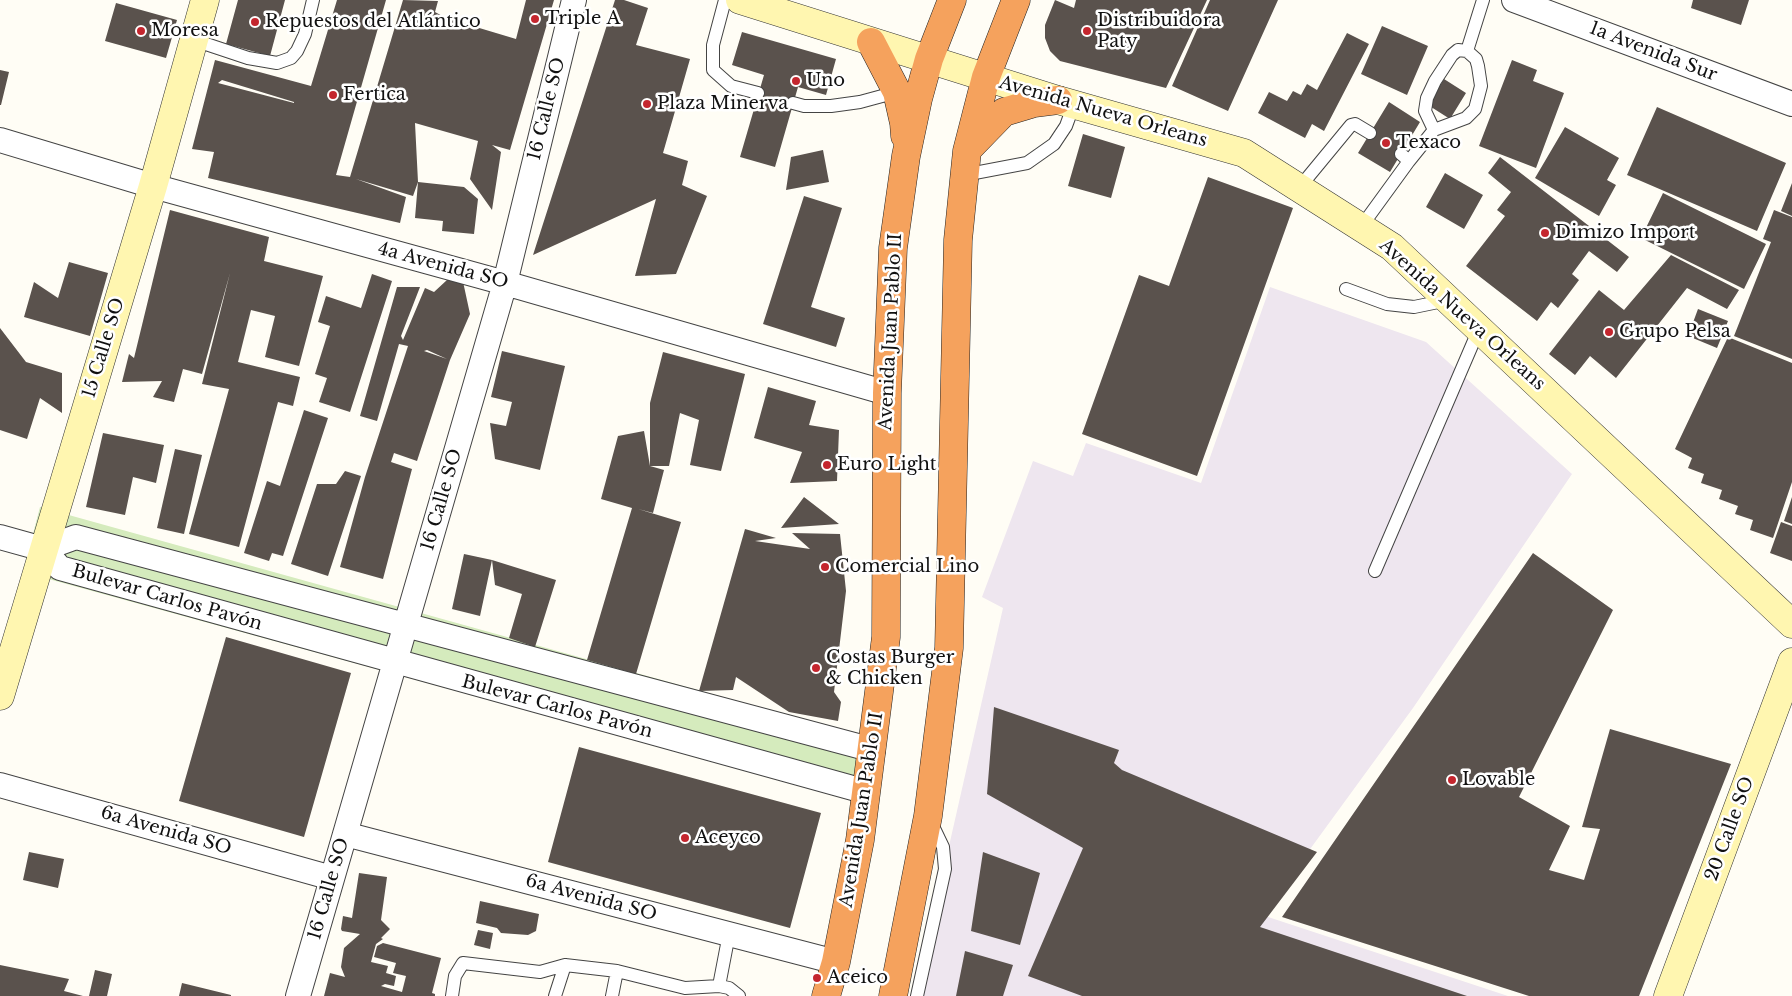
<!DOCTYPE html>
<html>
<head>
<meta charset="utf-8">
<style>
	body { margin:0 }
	canvas { display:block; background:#fffdf5 }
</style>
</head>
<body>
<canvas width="1792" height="996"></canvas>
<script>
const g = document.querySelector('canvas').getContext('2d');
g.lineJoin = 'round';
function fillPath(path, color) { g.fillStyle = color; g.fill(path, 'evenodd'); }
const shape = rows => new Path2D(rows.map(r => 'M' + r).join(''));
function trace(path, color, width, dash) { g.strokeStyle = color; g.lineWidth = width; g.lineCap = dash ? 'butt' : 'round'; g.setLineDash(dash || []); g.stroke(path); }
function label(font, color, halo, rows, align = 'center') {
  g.font = font + ' "Libre Baskerville",serif'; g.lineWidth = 5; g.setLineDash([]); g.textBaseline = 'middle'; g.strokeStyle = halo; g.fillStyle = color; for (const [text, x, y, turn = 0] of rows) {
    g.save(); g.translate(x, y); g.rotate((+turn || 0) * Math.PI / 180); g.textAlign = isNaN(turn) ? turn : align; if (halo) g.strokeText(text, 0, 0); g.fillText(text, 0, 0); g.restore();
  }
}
fillPath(shape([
	[1270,287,1426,342,1572,474,1413,708,1262,915,1508,996,915,996,1003,608,982,597,1033,461,1073,476,1086,443,1201,483]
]), '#eee6ef');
fillPath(shape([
	[40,507,870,738,868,804,23,572]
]), '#d5ebbd');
fillPath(shape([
	[238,0,285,0,270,56,226,44],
	[337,0,386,0,336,175,350,177,403,0,438,1,435,12,446,18,516,39,526,0,554,0,510,150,492,145,501,152,492,210,470,179,478,141,415,123,418,182,413,196,356,179,406,197,400,223,208,178,214,152,192,149,215,60,311,86],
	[222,80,294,102,294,103,218,83],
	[615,0,624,0,648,8,636,45,690,59,663,153,688,161,682,185,707,196,676,274,635,276,656,199,533,255],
	[1055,0,1074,8,1076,0,1207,0,1166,88,1060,61,1050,51,1045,38,1045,25],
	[1210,0,1278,0,1228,111,1172,86],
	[1693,0,1749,0,1741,25,1691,8],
	[116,3,177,20,166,58,105,41],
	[1382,26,1428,46,1407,95,1361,74],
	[742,32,836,59,826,95,798,87,775,167,740,157,764,75,732,65],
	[1347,33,1369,44,1324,131,1312,124,1305,138,1258,113,1269,92,1287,101,1293,91,1301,95,1307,84,1317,90],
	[1512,60,1537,70,1533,81,1564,93,1536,168,1479,146],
	[0,70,9,72,1,105,0,105],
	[1444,79,1466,93,1450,119,1428,105],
	[1389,102,1420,122,1390,172,1358,153],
	[1657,107,1786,163,1757,231,1627,175],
	[1565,127,1619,158,1607,180,1616,185,1599,216,1535,178],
	[1083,134,1125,147,1111,198,1068,186],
	[823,150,829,182,786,190,791,157],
	[1500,157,1629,257,1617,272,1589,251,1572,274,1579,280,1558,308,1551,302,1537,321,1466,266,1505,216,1497,210,1511,192,1488,173],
	[1445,173,1483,195,1464,229,1426,207],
	[1208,177,1293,208,1197,476,1082,434,1139,275,1169,286],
	[418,182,464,187,478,199,474,234,442,231,443,221,415,218],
	[1792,183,1792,216,1781,211],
	[1663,193,1766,244,1744,289,1641,238],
	[804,196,842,208,811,307,845,318,836,347,763,324],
	[170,210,269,237,264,261,323,276,299,366,265,357,275,316,251,310,238,362,300,377,293,406,278,402,239,547,189,534,229,389,202,384,230,273,202,374,183,369,174,402,153,397,162,381,122,382,129,354,134,358],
	[1774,210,1792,217,1792,359,1734,336,1771,242,1763,239],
	[1671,255,1739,290,1727,309,1687,288,1616,378,1590,356,1575,375,1549,354,1599,290,1624,310],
	[69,262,108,273,90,336,24,317,34,282,58,298],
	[372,274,392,281,350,412,319,402,327,378,315,374,330,326,318,322,326,296,361,308],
	[462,277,470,314,450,360,417,461,394,453,391,462,412,469,383,579,340,567,365,477,408,346,399,344,377,421,360,416,397,287,420,287,401,336,403,340,425,288,434,292,447,280],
	[427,350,447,359,424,351],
	[1698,309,1728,321,1717,348,1688,336],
	[0,328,26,362,62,373,62,413,40,398,27,439,0,430],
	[1728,337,1792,363,1792,482,1773,538,1750,530,1753,520,1735,514,1738,506,1719,499,1722,490,1701,483,1704,474,1688,468,1692,458,1675,449],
	[502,351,565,366,540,470,495,459,490,423,506,426,512,402,491,397],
	[663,352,745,374,721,471,690,465,699,420,680,413,669,466,650,466,650,403],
	[768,387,816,401,809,425,839,430,837,481,790,483,802,452,754,438],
	[304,410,328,418,283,556,272,553,269,561,244,553,267,481,280,486],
	[644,431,650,466,664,470,653,513,638,509,681,522,636,674,587,660,632,508,601,499,618,436],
	[103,433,164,445,156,483,133,477,125,515,86,507],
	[175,449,202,455,184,534,157,528],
	[345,471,361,476,328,576,291,564,317,484,336,484],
	[804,497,839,524,781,528],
	[1792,497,1792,524,1784,521],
	[1781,522,1792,526,1792,561,1770,553],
	[745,529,776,538,755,541,810,549,792,533,840,534,846,591,834,692,841,702,838,721,789,712,736,677,733,690,699,691],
	[1533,553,1613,610,1519,797,1570,826,1549,870,1584,880,1600,829,1582,827,1610,729,1731,764,1639,996,1529,996,1282,917],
	[464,554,492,560,480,616,452,609],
	[492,560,556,580,535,647,509,638,522,594,495,585],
	[226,637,351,673,304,837,179,801],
	[994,707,1119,750,1114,763,1122,770,1317,852,1260,927,1467,996,1082,996,1028,976,1083,848,987,794],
	[579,747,821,813,790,928,548,862],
	[29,852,64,859,58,888,23,880],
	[983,852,1040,873,1020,945,971,931],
	[359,873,387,877,381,920,390,929,381,938,383,939,376,944,371,962,388,966,386,973,396,976,394,986,385,984,381,986,402,992,406,976,393,973,396,963,374,957,377,946,383,943,441,958,432,993,435,994,435,996,324,996,330,973,345,977,341,967,344,948,360,934,342,931,341,929,343,916,352,918],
	[480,901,539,914,536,931,528,935,501,933,497,928,476,923],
	[478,930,493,933,490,949,474,945],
	[965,951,1013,965,1003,996,956,996],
	[0,965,69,979,64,991,83,996,0,996],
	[95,970,112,974,107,996,89,996],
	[182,983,231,995,231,996,179,996]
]), '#5a524d');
const lane = shape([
	[725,0,713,45,713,70,731,86,758,93],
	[194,40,248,58,277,63,291,58,297,51,305,34,313,0],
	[793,103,804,106,831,106,860,102,897,92],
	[1434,130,1425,111,1427,98,1435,81,1452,55,1458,50,1467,51],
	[1409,161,1434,130,1466,118,1475,109,1481,86,1478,66,1476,59,1467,51,1483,0],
	[964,175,1027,163,1054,144,1066,126,1074,104],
	[1299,188,1351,125,1355,124,1370,133],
	[1361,227,1409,161,1401,154],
	[1346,289,1387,304,1414,307,1448,300],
	[1375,571,1479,329],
	[719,986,729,934],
	[452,996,455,976,463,963,540,972,565,965,617,971,685,988,719,986,729,988,739,996],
	[555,996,565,965],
	[612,996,617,971],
	[917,996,945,869,943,847,931,822]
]);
const street = shape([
	[1514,0,1792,104],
	[0,140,153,186,505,283,887,393],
	[0,537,43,549],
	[43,549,60,568,867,792],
	[43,549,76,537,873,750],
	[0,785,332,878],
	[345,834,836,962],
	[298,996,505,283,574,0]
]);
const secondary = shape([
	[740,0,1058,100,1244,153,1392,247,1792,624],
	[0,696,153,186,205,0],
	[1668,996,1792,662]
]);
const highway = shape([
	[871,42,897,92,904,123,905,136],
	[969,148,1004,112,1034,103,1058,100],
	[826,996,836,962,860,840,886,637,887,393,893,248,906,156,918,99,929,59,952,0],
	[893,996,928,816,949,648,958,240,967,151,986,77,1016,0]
]);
trace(lane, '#444', 14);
trace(street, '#444', 26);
trace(secondary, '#333', 29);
trace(highway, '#222', 29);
trace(lane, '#fff', 12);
trace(street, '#fff', 24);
trace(secondary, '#fff6b0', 28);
trace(highway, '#f5a25d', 28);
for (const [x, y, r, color] of [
	[535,19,5,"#c4262e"],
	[255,22,5,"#c4262e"],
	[141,31,5,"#c4262e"],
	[1087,31,5,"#c4262e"],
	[796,81,5,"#c4262e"],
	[333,95,5,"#c4262e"],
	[647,104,5,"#c4262e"],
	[1386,143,5,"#c4262e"],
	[1545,233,5,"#c4262e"],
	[1609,332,5,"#c4262e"],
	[827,465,5,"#c4262e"],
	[825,567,5,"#c4262e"],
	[816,668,5,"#c4262e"],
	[1452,780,5,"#c4262e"],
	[685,838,5,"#c4262e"],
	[817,978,5,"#c4262e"]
]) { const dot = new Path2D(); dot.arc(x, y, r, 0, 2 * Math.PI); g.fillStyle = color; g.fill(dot); trace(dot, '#fff', 2); }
label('18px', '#111', '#fff', [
	["Triple A",545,19],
	["Distribuidora",1097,21],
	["Paty",1097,42],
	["Repuestos del Atlántico",265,22],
	["Moresa",151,31],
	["Uno",806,81],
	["Fertica",343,95],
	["Plaza Minerva",657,104],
	["Texaco",1396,143],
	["Dimizo Import",1555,233],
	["Grupo Pelsa",1619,332],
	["Euro Light",837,465],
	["Comercial Lino",835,567],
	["Costas Burger",826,658],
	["& Chicken",826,679],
	["Lovable",1462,780],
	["Aceyco",695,838],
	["Aceico",827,978]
], 'left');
label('18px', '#111', '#fff', [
	["1a Avenida Sur",1653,52,21],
	["16 Calle SO",547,109,-76],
	["Avenida Nueva Orleans",1103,112,16],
	["4a Avenida SO",443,266,15],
	["Avenida Nueva Orleans",1462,315,42],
	["Avenida Juan Pablo II",891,332,-87],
	["15 Calle SO",104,348,-73],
	["16 Calle SO",442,500,-74],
	["Bulevar Carlos Pavón",167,598,16],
	["Bulevar Carlos Pavón",557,707,15],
	["Avenida Juan Pablo II",862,810,-81],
	["20 Calle SO",1730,829,-70],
	["6a Avenida SO",166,831,16],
	["16 Calle SO",329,889,-74],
	["6a Avenida SO",591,898,15]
]);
</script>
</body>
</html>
